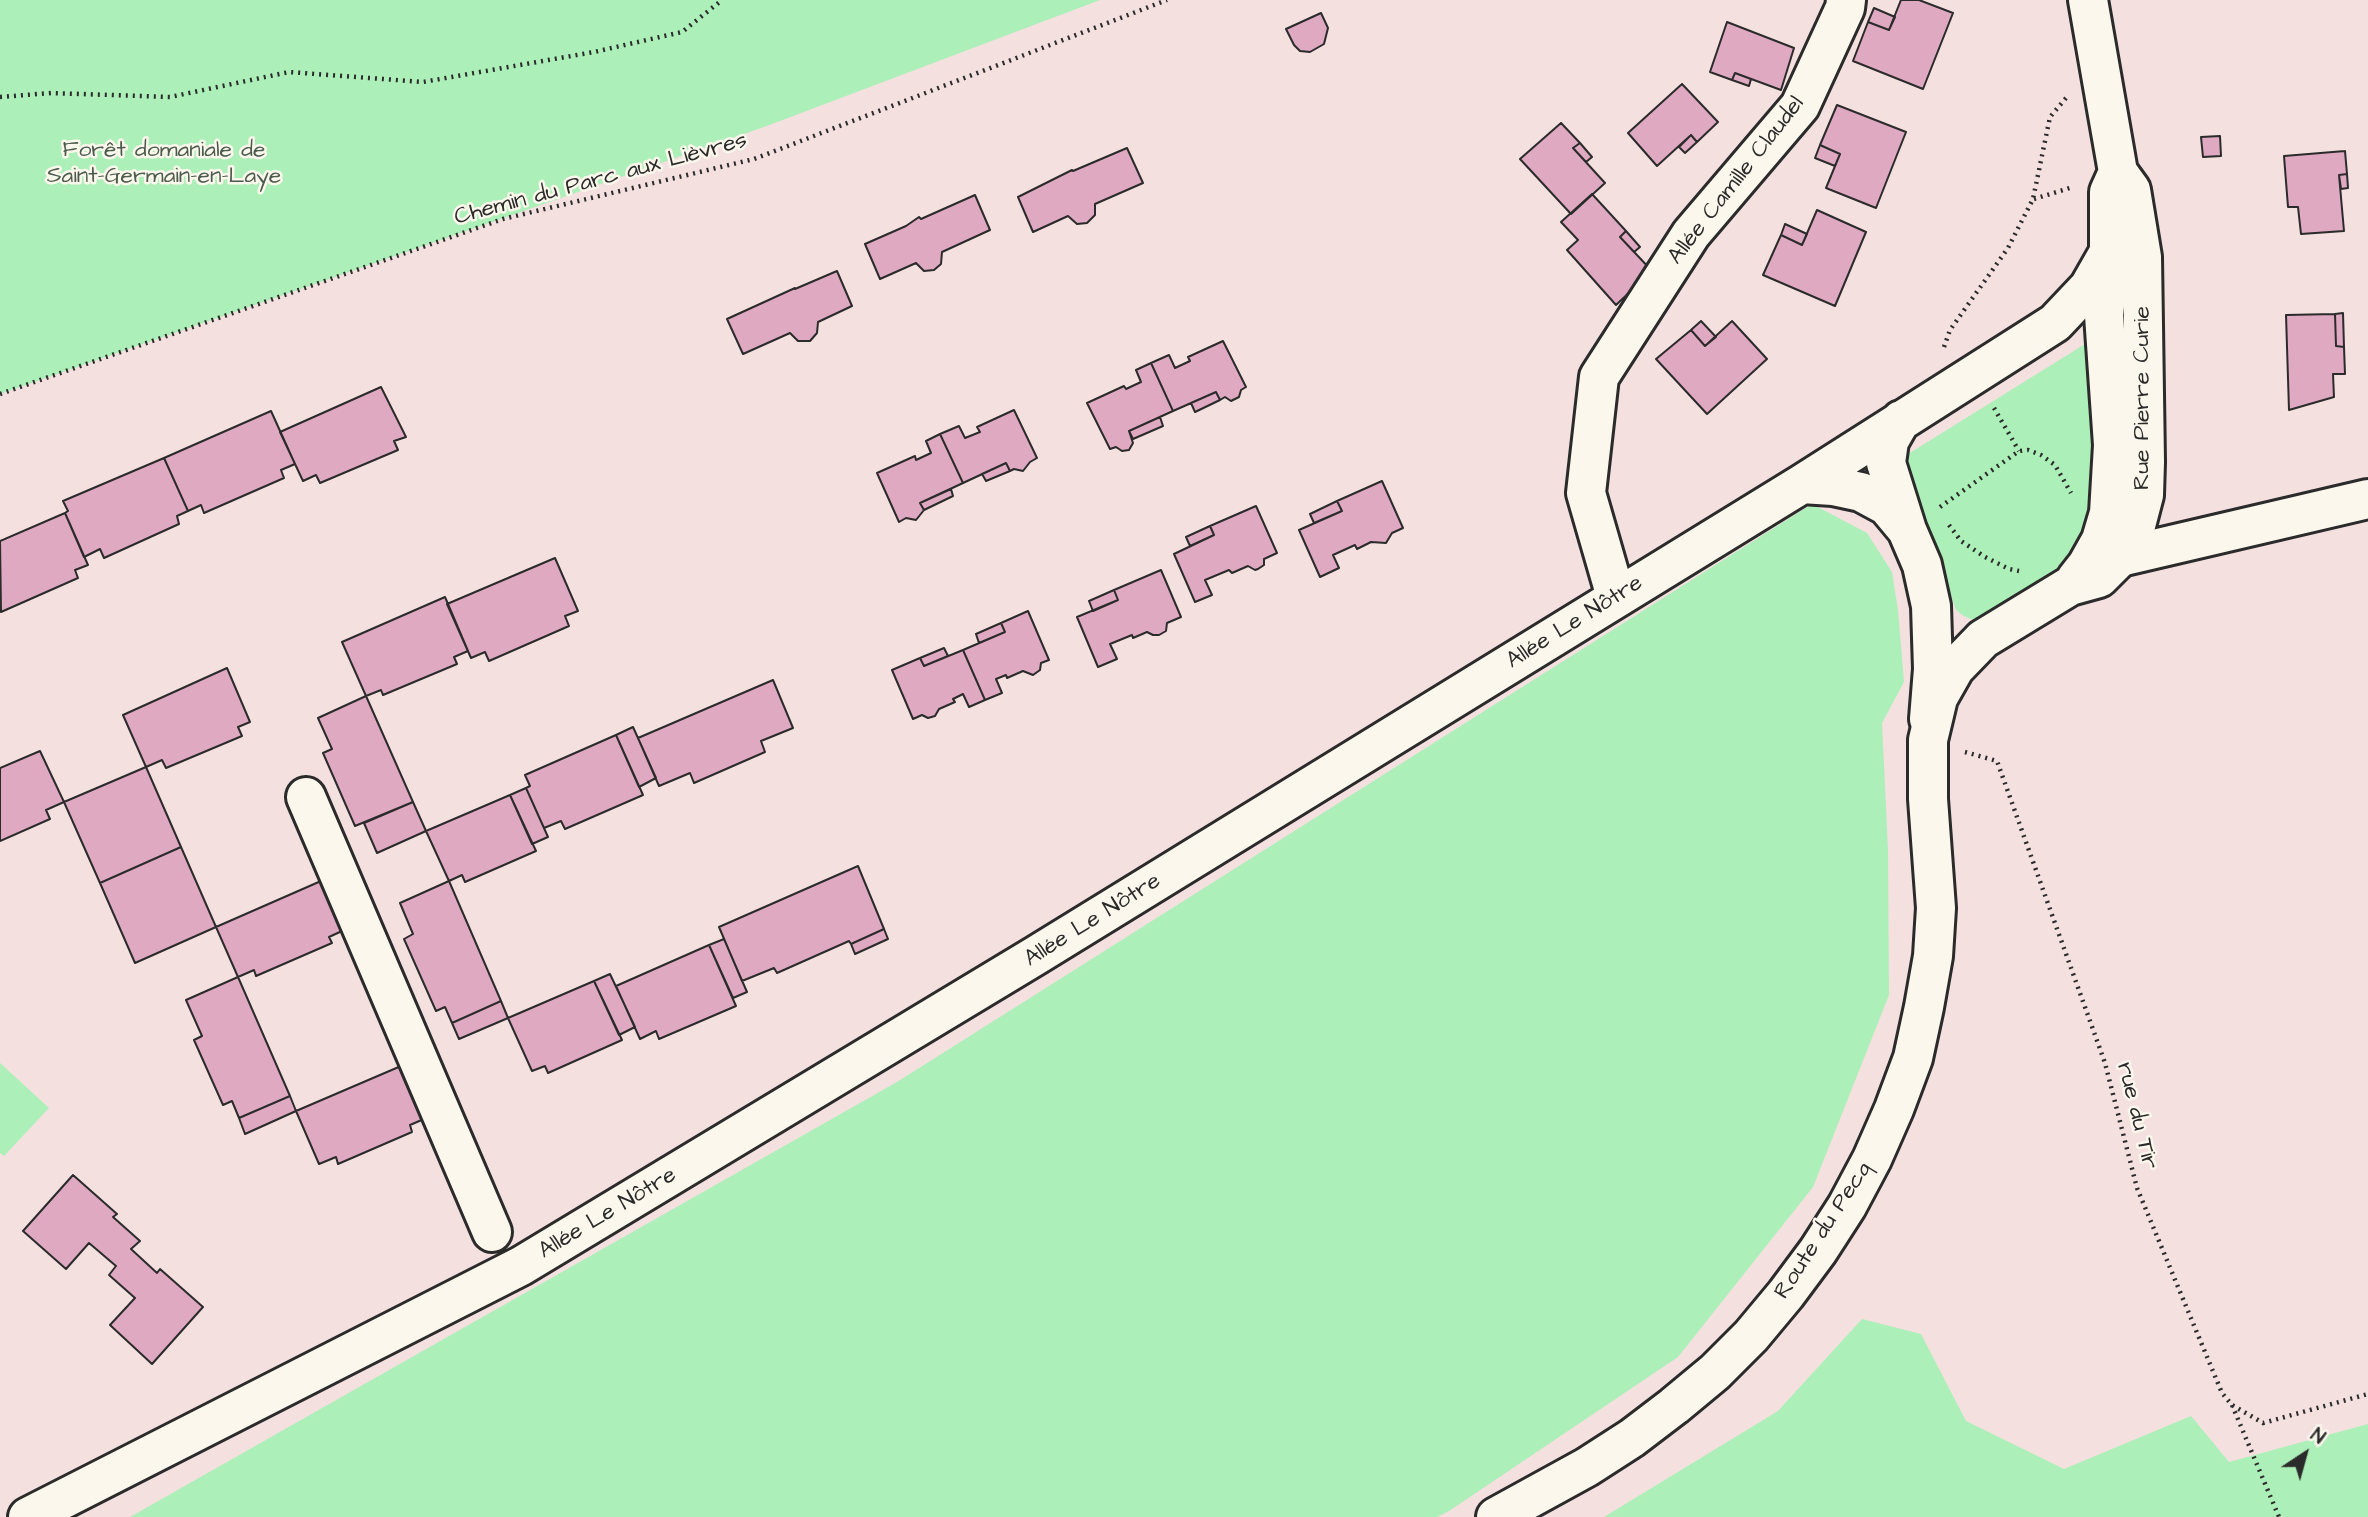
<!DOCTYPE html>
<html>
<head>
<meta charset="utf-8">
<style>
	body { margin:0 }
	#map { position:relative; width:2368px; height:1517px; overflow:hidden; background:#f3e0df; font-family:"Architects Daughter",sans-serif }
	canvas { display:block }
	.north { position:absolute; left:2270px; top:1419px; width:70px; height:70px; -webkit-text-stroke:5px #fbf7ec; paint-order:stroke; rotate:36deg; font-size:19px; font-weight:700; line-height:28px; text-align:center; color:#2b2b2b }
	.north::after { content:''; display:block; margin:auto; width:24px; height:32px; background:#2b2b2b; clip-path:polygon(50% 0,100% 100%,50% 72%,0 100%) }
</style>
</head>
<body>
<div id="map">
<canvas width="2368" height="1517"></canvas>
<div class="north">N</div>
</div>
<script>
const g = document.querySelector('canvas').getContext('2d');
g.lineJoin = 'round';
function fillPath(path, color) { g.fillStyle = color; g.fill(path, 'evenodd'); }
const shape = rows => new Path2D(rows.map(r => 'M' + r).join(''));
function trace(path, color, width, dash) { g.strokeStyle = color; g.lineWidth = width; g.lineCap = dash ? 'butt' : 'round'; g.setLineDash(dash || []); g.stroke(path); }
function label(font, color, halo, rows, align = 'center') {
  g.font = font + ' "Architects Daughter",sans-serif'; g.lineWidth = 5; g.setLineDash([]); g.textBaseline = 'middle'; g.strokeStyle = halo; g.fillStyle = color; for (const [text, x, y, turn = 0] of rows) {
    g.save(); g.translate(x, y); g.rotate((+turn || 0) * Math.PI / 180); g.textAlign = isNaN(turn) ? turn : align; if (halo) g.strokeText(text, 0, 0); g.fillText(text, 0, 0); g.restore();
  }
}
fillPath(shape([
	[0,0,1100,0,764,127,0,394],
	[2085,344,2090,344,2104,500,2081,556,1980,623,1964,616,1956,610,1904,459,1905,456],
	[1812,504,1867,533,1892,572,1898,610,1904,682,1882,723,1888,850,1889,995,1813,1187,1678,1357,1449,1511,1437,1517,130,1517,897,1082],
	[0,1063,49,1108,4,1156,0,1153],
	[1862,1319,1921,1334,1966,1421,2064,1469,2191,1416,2229,1462,2368,1424,2368,1517,1604,1517,1778,1411]
]), '#adefb8');
const building = shape([
	[1901,0,1919,0,1953,13,1923,89,1853,61,1868,22,1889,30,1901,0],
	[1874,8,1895,17,1889,30,1868,22,1874,8],
	[1321,13,1328,28,1324,44,1310,52,1300,51,1294,45,1286,29,1321,13],
	[1727,22,1794,48,1781,90,1735,73,1732,80,1710,72,1727,22],
	[1735,73,1751,79,1749,86,1732,80,1735,73],
	[1682,84,1718,122,1697,142,1691,135,1657,166,1628,133,1682,84],
	[1837,105,1906,132,1876,208,1826,188,1840,154,1820,145,1837,105],
	[1561,123,1580,143,1573,148,1605,183,1571,214,1520,159,1561,123],
	[1691,135,1697,142,1685,153,1679,147,1691,135],
	[2220,136,2221,156,2203,157,2201,137,2220,136],
	[1580,143,1592,157,1586,162,1573,148,1580,143],
	[1820,145,1840,154,1835,166,1815,158,1820,145],
	[1127,148,1143,183,1095,204,1095,215,1087,223,1077,224,1068,216,1033,232,1018,197,1072,170,1073,171,1127,148],
	[2345,151,2347,174,2339,175,2344,231,2301,234,2298,207,2288,207,2284,156,2345,151],
	[2347,174,2348,188,2341,189,2339,175,2347,174],
	[1592,194,1626,231,1620,237,1652,271,1616,305,1567,250,1578,240,1561,222,1592,194],
	[975,195,990,230,942,252,941,264,934,270,924,271,916,263,880,279,865,244,906,226,919,217,921,219,975,195],
	[1817,210,1866,232,1835,306,1763,275,1781,235,1802,245,1817,210],
	[1785,224,1807,234,1802,245,1781,235,1785,224],
	[1626,231,1640,247,1634,252,1620,237,1626,231],
	[837,271,852,306,818,322,817,333,810,341,798,341,790,333,743,354,727,319,795,288,795,289,837,271],
	[2343,313,2344,347,2336,346,2335,314,2343,313],
	[2335,314,2336,346,2344,347,2345,374,2333,374,2334,397,2289,410,2286,315,2335,314],
	[1701,321,1716,337,1705,346,1691,330,1701,321],
	[1732,321,1767,359,1707,414,1656,359,1691,330,1705,346,1732,321],
	[1223,341,1246,387,1241,390,1239,397,1231,401,1225,397,1220,400,1216,392,1173,411,1151,363,1169,355,1175,368,1190,361,1188,357,1223,341],
	[1151,363,1173,411,1129,431,1133,443,1129,450,1122,451,1116,447,1110,449,1087,403,1124,386,1126,389,1141,382,1136,370,1151,363],
	[381,387,406,437,394,441,398,450,320,483,316,475,303,481,280,432,381,387],
	[1216,392,1220,400,1195,412,1191,403,1216,392],
	[1014,410,1037,458,1030,462,1023,471,1014,469,1010,471,1006,463,963,483,940,434,959,426,965,438,980,432,977,427,1014,410],
	[271,411,295,464,281,470,284,478,204,513,201,505,188,511,164,458,271,411],
	[1160,417,1163,426,1133,439,1129,431,1160,417],
	[940,434,963,483,920,503,924,510,916,520,906,518,899,522,877,473,915,456,916,460,931,453,926,441,940,434],
	[164,458,188,511,177,516,179,524,104,558,100,549,84,557,65,513,68,511,63,501,164,458],
	[1006,463,1010,471,986,481,982,474,1006,463],
	[1382,481,1403,528,1392,533,1386,543,1371,542,1357,549,1355,545,1333,555,1339,568,1320,577,1299,530,1342,511,1337,501,1382,481],
	[951,489,953,496,924,510,920,503,951,489],
	[1337,501,1342,511,1314,523,1310,514,1337,501],
	[1256,506,1277,553,1264,559,1264,565,1258,569,1255,570,1248,566,1232,573,1229,570,1205,580,1212,595,1195,602,1174,554,1214,535,1210,526,1256,506],
	[65,513,88,565,75,570,78,578,1,612,0,541,65,513],
	[1210,526,1214,535,1190,546,1186,537,1210,526],
	[555,558,578,611,565,616,569,626,489,661,485,652,471,658,447,604,555,558],
	[1161,570,1181,617,1167,623,1166,631,1159,635,1153,635,1147,632,1133,638,1132,635,1110,644,1117,659,1098,667,1077,617,1118,600,1114,590,1161,570],
	[1114,590,1118,600,1093,611,1089,601,1114,590],
	[445,597,468,651,454,657,457,664,383,695,381,690,366,696,342,642,445,597],
	[1028,611,1049,660,1041,663,1040,670,1033,675,1023,671,1007,678,1006,675,996,679,1002,693,985,700,963,650,1005,632,1001,623,1028,611],
	[1001,623,1005,632,979,643,976,634,1001,623],
	[944,648,948,656,924,666,920,658,944,648],
	[963,650,985,700,969,707,963,694,953,699,955,702,939,709,935,716,928,718,922,715,913,719,892,670,920,658,924,666,963,650],
	[227,668,250,722,238,727,242,736,166,768,162,760,146,767,123,715,227,668],
	[773,680,793,728,761,741,765,752,694,783,690,773,659,786,638,738,773,680],
	[366,696,413,802,355,826,323,753,332,749,318,718,366,696],
	[633,727,656,778,639,787,616,735,633,727],
	[616,735,643,795,565,829,561,821,544,828,526,788,530,786,525,775,616,735],
	[40,751,64,802,46,810,50,819,0,841,0,768,40,751],
	[146,767,181,847,100,883,64,802,146,767],
	[526,788,548,837,532,844,510,795,526,788],
	[510,795,536,851,465,882,462,875,449,881,426,831,510,795],
	[413,802,426,831,377,853,364,823,413,802],
	[181,847,216,927,135,963,100,883,181,847],
	[858,866,884,929,851,944,849,941,777,973,774,968,742,981,719,927,858,866],
	[321,881,342,931,329,937,332,943,256,976,254,970,238,977,216,927,321,881],
	[449,881,501,1001,452,1023,445,1007,436,1011,404,939,413,934,400,903,449,881],
	[884,929,888,939,855,954,851,944,884,929],
	[724,939,747,992,733,998,709,945,724,939],
	[709,945,736,1006,659,1039,656,1031,640,1039,616,986,709,945],
	[610,974,635,1027,619,1035,594,981,610,974],
	[238,977,290,1096,239,1118,232,1101,223,1105,194,1040,202,1036,186,1000,238,977],
	[594,981,622,1040,548,1073,545,1066,532,1071,508,1018,594,981],
	[501,1001,508,1018,459,1039,452,1023,501,1001],
	[401,1066,424,1119,410,1125,412,1132,338,1164,336,1157,319,1164,296,1111,401,1066],
	[290,1096,296,1111,245,1134,239,1118,290,1096],
	[73,1175,117,1214,113,1217,140,1241,131,1249,157,1273,160,1269,203,1307,152,1364,110,1325,135,1298,109,1275,116,1266,89,1243,66,1269,23,1231,73,1175]
]);
fillPath(building, '#dfa9c1');
trace(building, '#2b2b2b', 2);
const minor = shape([
	[1901,420,1889,441,1886,463,1907,530,1922,565,1931,606,1933,669,1929,719],
	[1802,484,1833,486,1861,492,1887,506,1907,530],
	[2120,557,2368,499],
	[1616,597,1586,493,1599,377,1691,234,1800,106,1845,8,1846,0],
	[306,797,492,1232],
	[28,1517,521,1266,1035,956,1802,484,2055,323,2089,287,2109,252]
]);
const major = shape([
	[2076,579,2087,565,2101,540,2109,513,2113,445,2104,315,2109,252,2109,192,2118,172],
	[1496,1517,1587,1467,1632,1438,1674,1406,1715,1372,1751,1336,1786,1294,1818,1251,1847,1206,1872,1159,1894,1109,1913,1058,1924,1007,1933,956,1936,908,1928,799,1928,740,1938,698,1955,668,1983,639,2070,586,2099,578,2120,557,2133,537,2144,495,2145,462,2142,257,2131,190,2118,172,2088,0]
]);
trace(minor, '#2b2b2b', 44);
trace(major, '#2b2b2b', 44);
trace(shape([
	[0,97,51,93,170,97,289,72,423,82,594,52,682,32,722,0],
	[2034,199,2073,187],
	[1944,347,1950,330,2008,248,2033,199,2050,117,2066,98],
	[0,394,503,219,754,159,1167,0],
	[1994,408,2019,451],
	[1940,507,2019,451,2028,450,2041,455,2055,465,2071,493],
	[1949,525,1961,541,1985,557,2009,569,2019,571],
	[1965,752,1997,761,2105,1063,2137,1188,2222,1393,2232,1405,2263,1423,2368,1394],
	[2232,1405,2279,1517]
]), '#2b2b2b', 4.5, [2, 5]);
trace(minor, '#fbf7ec', 38);
trace(major, '#fbf7ec', 38);
label('23px', '#4c5c4e', '#fbf7ec', [
	["Forêt domaniale de",164,151],
	["Saint-Germain-en-Laye",164,177]
]);
label('23px', '#2b2b2b', '#fbf7ec', [
	["Chemin du Parc aux Lièvres",601,180,-15],
	["Allée Camille Claudel",1737,181,-52],
	["Rue Pierre Curie",2143,398,-90],
	["Allée Le Nôtre",1575,623,-32],
	["Allée Le Nôtre",1093,921,-32],
	["rue du Tir",2136,1116,76],
	["Allée Le Nôtre",608,1214,-31],
	["Route du Pecq",1824,1231,-57]
]);
</script>
</body>
</html>
